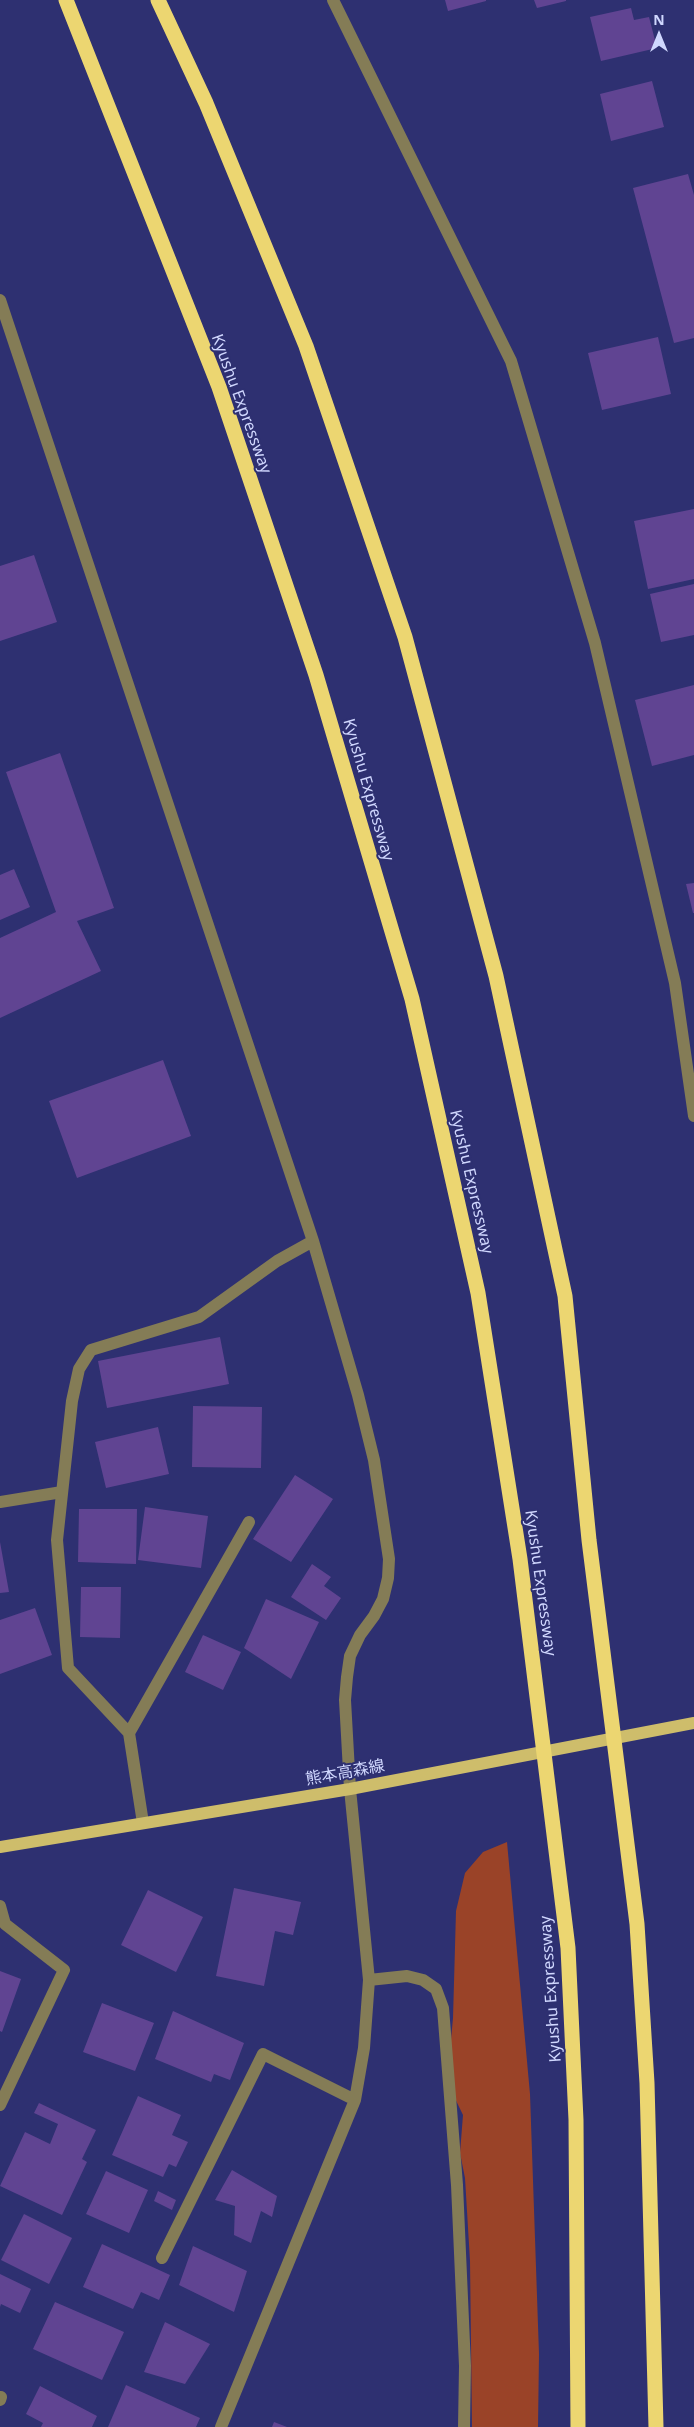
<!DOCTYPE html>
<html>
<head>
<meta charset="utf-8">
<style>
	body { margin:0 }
	#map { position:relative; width:694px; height:2427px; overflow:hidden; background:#2e3071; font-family:"Noto Sans",sans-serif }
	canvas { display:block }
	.north { position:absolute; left:634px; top:10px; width:50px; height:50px; -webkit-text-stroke:4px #2e3071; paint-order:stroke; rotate:0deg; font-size:14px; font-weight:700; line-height:20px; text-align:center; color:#d0d7fe }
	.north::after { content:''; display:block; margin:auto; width:18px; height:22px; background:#d0d7fe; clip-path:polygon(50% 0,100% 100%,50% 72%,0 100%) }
</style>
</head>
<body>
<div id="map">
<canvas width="694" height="2427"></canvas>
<div class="north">N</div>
</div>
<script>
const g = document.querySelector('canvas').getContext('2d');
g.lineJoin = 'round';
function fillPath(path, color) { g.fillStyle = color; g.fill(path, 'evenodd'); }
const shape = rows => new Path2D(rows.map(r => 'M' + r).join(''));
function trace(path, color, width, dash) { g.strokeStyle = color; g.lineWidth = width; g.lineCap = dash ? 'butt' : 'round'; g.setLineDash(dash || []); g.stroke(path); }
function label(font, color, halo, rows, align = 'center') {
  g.font = font + ' "Noto Sans","Noto Sans JP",sans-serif'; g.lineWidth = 4; g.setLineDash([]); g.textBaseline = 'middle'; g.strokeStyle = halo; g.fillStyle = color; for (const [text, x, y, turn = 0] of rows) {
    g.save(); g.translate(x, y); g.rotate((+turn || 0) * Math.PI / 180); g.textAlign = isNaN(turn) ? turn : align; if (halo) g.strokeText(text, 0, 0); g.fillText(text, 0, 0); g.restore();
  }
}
fillPath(shape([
	[507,1842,530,2094,539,2354,538,2427,472,2427,470,2261,465,2178,460,2153,463,2115,447,2082,453,2018,456,1911,465,1873,483,1852]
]), '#9a4328');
fillPath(shape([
	[445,0,486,0,486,1,448,11],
	[534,0,566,0,566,1,537,8],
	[631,8,634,20,649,17,657,48,601,61,590,17],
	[652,81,664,127,611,141,600,94],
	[688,174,694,195,694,338,674,343,633,188],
	[658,337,671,394,602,410,588,353],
	[694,509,694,579,648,589,634,521],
	[34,555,57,622,0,641,0,566],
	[694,584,694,635,661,642,650,594],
	[694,685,694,755,652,766,635,700],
	[60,753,114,908,77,921,101,971,0,1018,0,938,56,912,6,772],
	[14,869,30,907,0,920,0,875],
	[694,883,694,913,693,913,686,884],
	[163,1060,191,1136,77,1178,49,1101],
	[220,1337,229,1384,107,1408,98,1361],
	[193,1406,262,1407,261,1468,192,1467],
	[158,1427,169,1474,106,1488,95,1442],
	[295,1475,333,1499,291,1562,253,1539],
	[145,1507,208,1516,201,1568,138,1560],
	[79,1509,137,1509,136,1564,78,1562],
	[0,1542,9,1592,0,1593],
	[312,1564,331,1577,324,1586,341,1598,326,1620,291,1597],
	[81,1587,121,1587,120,1638,80,1637],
	[266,1599,319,1622,291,1679,244,1648],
	[35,1608,52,1655,0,1674,0,1620],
	[203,1635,241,1652,223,1690,185,1672],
	[234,1888,301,1902,293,1935,275,1931,264,1986,216,1976],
	[148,1890,203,1917,176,1972,121,1945],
	[0,1971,21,1979,2,2032,0,2031],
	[102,2003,154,2023,135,2071,83,2052],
	[173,2011,244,2043,230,2080,214,2074,211,2082,155,2059],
	[138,2096,181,2115,172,2135,188,2142,176,2167,169,2164,163,2177,112,2155],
	[39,2103,96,2130,82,2159,87,2162,62,2215,0,2186,25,2132,50,2144,58,2124,34,2113],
	[232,2170,277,2196,272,2217,261,2211,251,2243,234,2235,235,2206,215,2200],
	[106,2171,148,2190,129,2233,86,2214],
	[158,2191,176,2200,172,2210,154,2201],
	[24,2214,72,2238,49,2284,1,2260],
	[102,2244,170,2275,159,2300,141,2292,133,2309,83,2287],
	[193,2246,247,2271,234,2312,179,2285],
	[0,2274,31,2289,20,2313,1,2304,0,2307],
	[55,2302,124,2332,102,2380,33,2349],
	[165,2322,210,2344,185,2384,144,2372],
	[126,2385,200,2418,196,2427,108,2427],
	[40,2386,97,2416,92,2427,41,2427,43,2423,26,2414],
	[274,2422,287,2427,272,2427]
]), '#604492');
trace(shape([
	[333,0,511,361,595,643,675,983,694,1116],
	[0,300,313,1241,358,1395,374,1460,389,1559,388,1578,383,1599,374,1616,360,1635,350,1656,347,1677,345,1700,350,1789,369,1980,407,1976,423,1980,436,1989,443,2008,457,2185,465,2366,464,2427],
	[0,1502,62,1492],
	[129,1733,249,1522],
	[143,1823,129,1733,68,1668,57,1540,72,1401,79,1369,91,1350,199,1317,277,1261,313,1241],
	[0,1906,5,1924,64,1970,0,2105],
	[162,2258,263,2054,355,2100],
	[0,2400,1,2397],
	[221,2427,355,2100,364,2048,369,1980]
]), '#847c56', 12);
trace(shape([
	[0,1847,350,1789,694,1723]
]), '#cebd6b', 12);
trace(shape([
	[66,0,219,387,316,675,412,999,478,1293,520,1559,568,1948,576,2120,578,2427],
	[158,0,206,103,306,346,405,637,496,976,565,1296,589,1540,637,1924,647,2083,656,2427]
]), '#ecd671', 15);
label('16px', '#d0d7fe', '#2e3071', [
	["Kyushu Expressway",241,404,70],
	["Kyushu Expressway",368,790,74],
	["Kyushu Expressway",471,1182,77],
	["Kyushu Expressway",540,1583,82],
	["熊本高森線",345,1773,-10],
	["Kyushu Expressway",551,1989,-94]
]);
</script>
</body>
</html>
